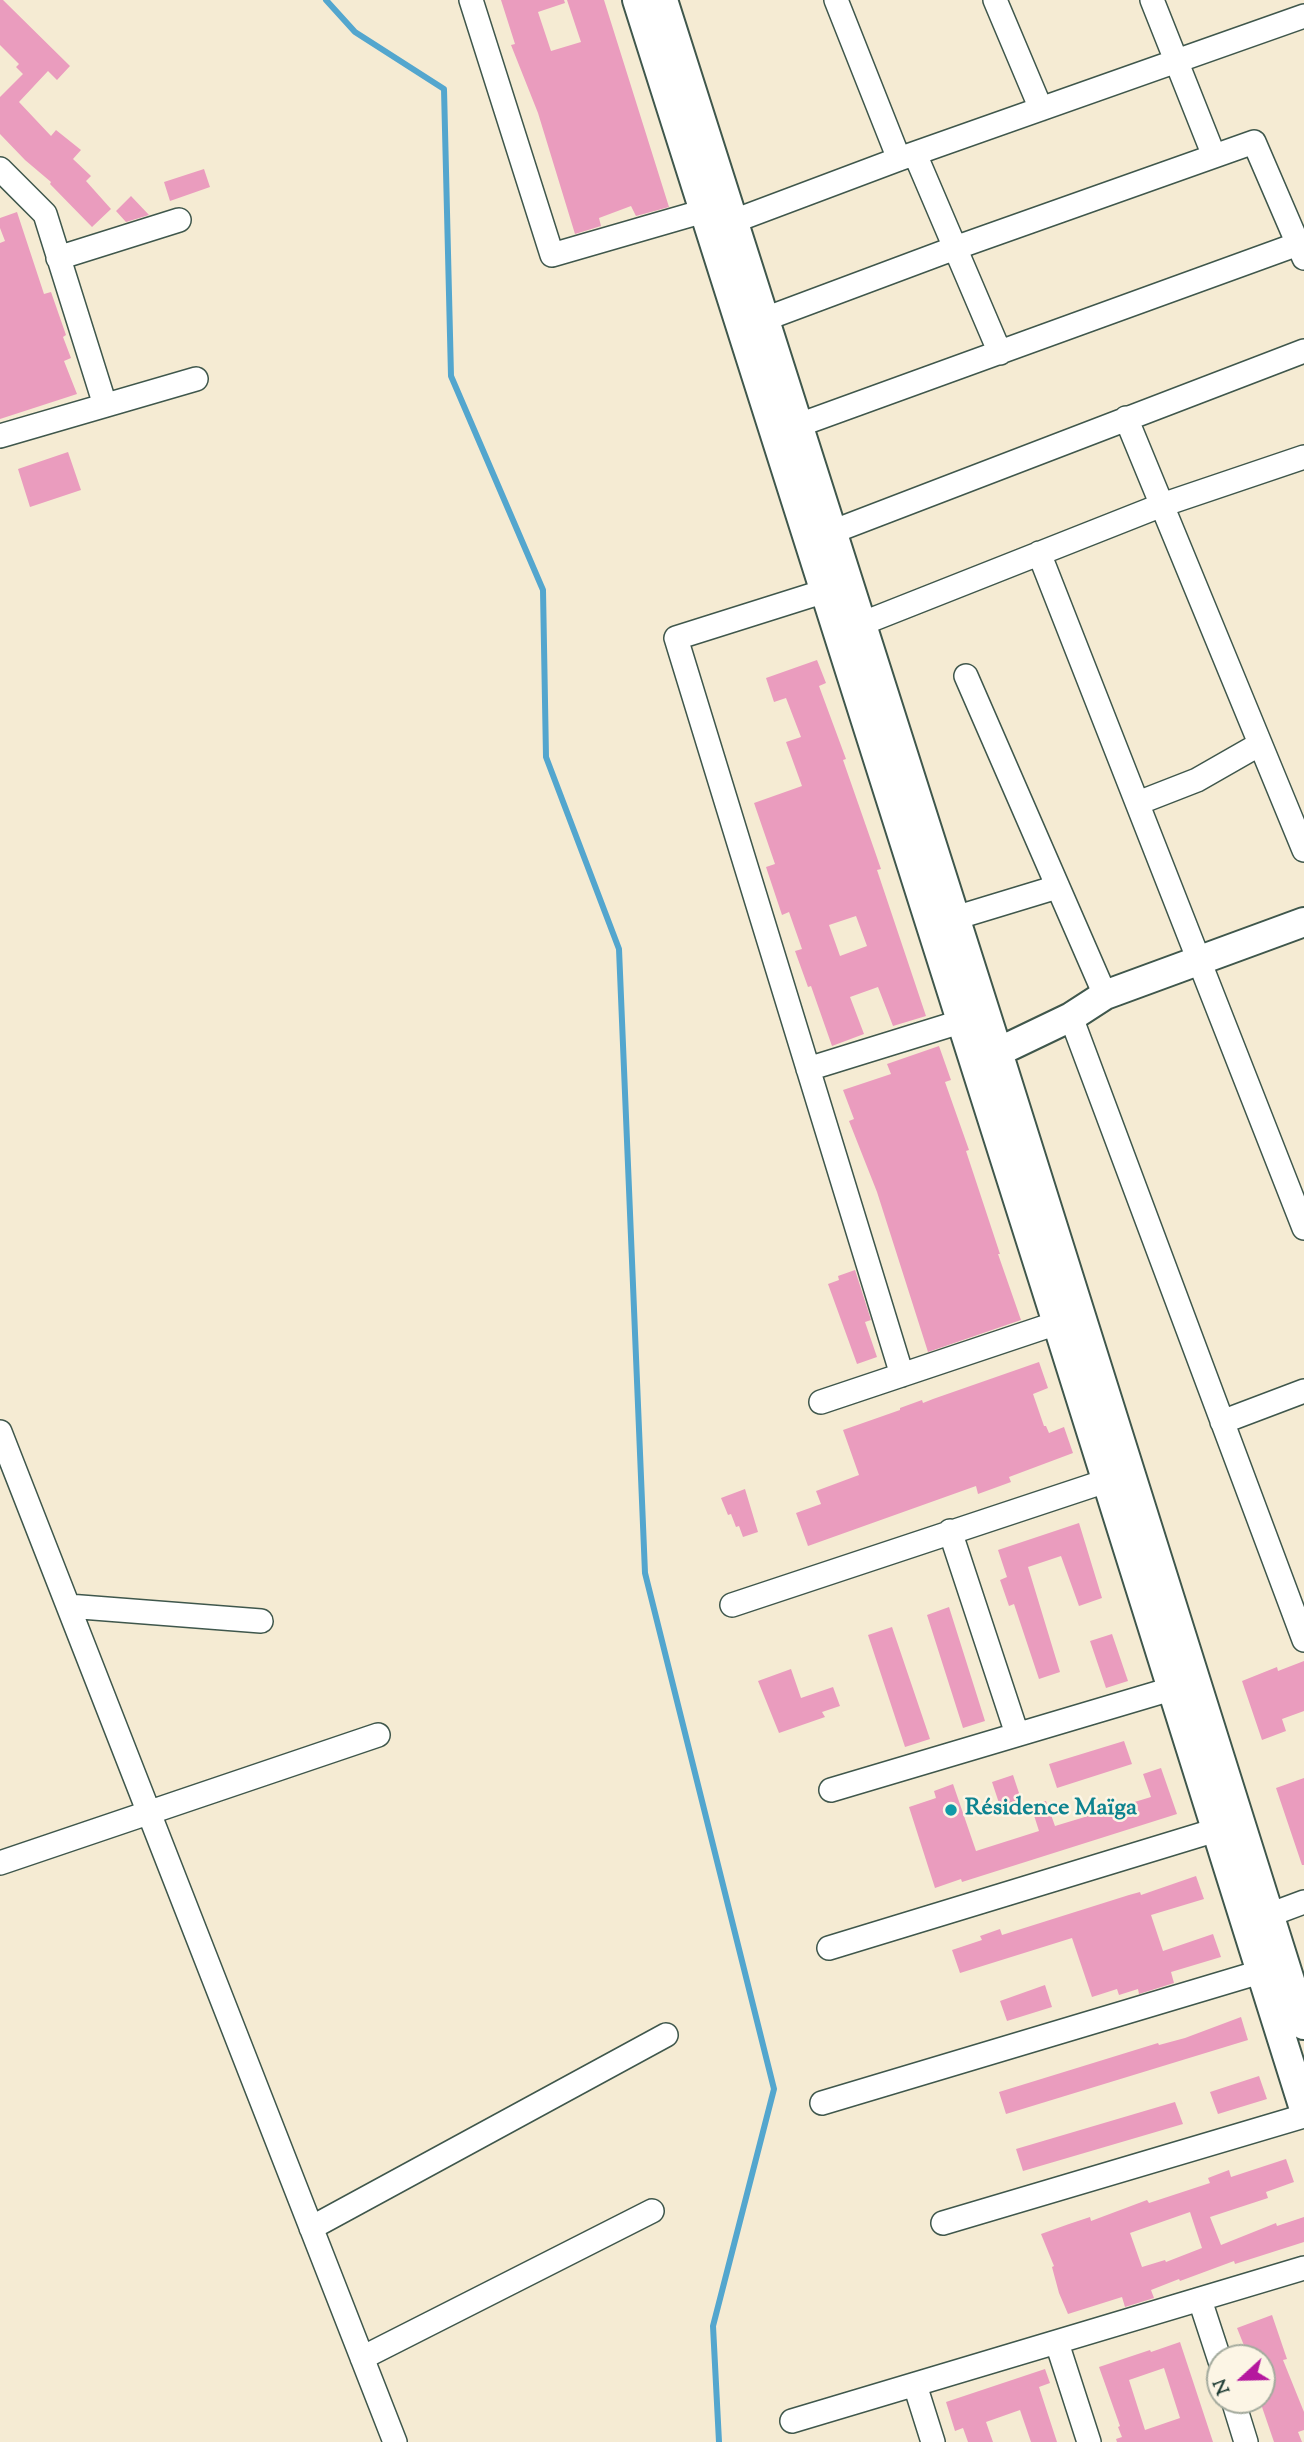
<!DOCTYPE html>
<html>
<head>
<meta charset="utf-8">
<style>
	body { margin:0 }
	#map { position:relative; width:1304px; height:2442px; overflow:hidden; background:#f5ebd3; font-family:"Sorts Mill Goudy",serif }
	canvas { display:block }
	.north { position:absolute; left:1206px; top:2344px; width:70px; height:70px; box-sizing:border-box; background:#fcf5e5; border:2px solid #a4ab9e; border-radius:50%; rotate:248deg; font-size:19px; font-weight:700; line-height:28px; text-align:center; color:#1f3d34 }
	.north::after { content:''; display:block; margin:auto; width:24px; height:32px; background:#b5179e; clip-path:polygon(50% 0,100% 100%,50% 72%,0 100%) }
</style>
</head>
<body>
<div id="map">
<canvas width="1304" height="2442"></canvas>
<div class="north">N</div>
</div>
<script>
const g = document.querySelector('canvas').getContext('2d');
g.lineJoin = 'round';
const shape = rows => new Path2D(rows.map(r => 'M' + r).join(''));
function trace(path, color, width, dash) { g.strokeStyle = color; g.lineWidth = width; g.lineCap = dash ? 'butt' : 'round'; g.setLineDash(dash || []); g.stroke(path); }
function fillPath(path, color) { g.fillStyle = color; g.fill(path, 'evenodd'); }
function label(font, color, halo, rows, align = 'center') {
  g.font = font + ' "Sorts Mill Goudy",serif'; g.lineWidth = 5; g.setLineDash([]); g.textBaseline = 'middle'; g.strokeStyle = halo; g.fillStyle = color; for (const [text, x, y, turn = 0] of rows) {
    g.save(); g.translate(x, y); g.rotate((+turn || 0) * Math.PI / 180); g.textAlign = isNaN(turn) ? turn : align; if (halo) g.strokeText(text, 0, 0); g.fillText(text, 0, 0); g.restore();
  }
}
trace(shape([
	[326,0,355,32,444,89,451,376,543,590,546,757,619,949,645,1573,774,2089,713,2326,719,2442]
]), '#53a6ce', 6);
fillPath(shape([
	[0,0,3,0,70,66,57,80,48,71,19,102,51,136,56,130,81,150,73,159,91,176,86,181,111,209,92,227,50,184,51,182,25,160,0,134,0,97,23,74,16,67,19,64,0,45],
	[501,0,564,0,565,3,538,12,551,51,581,42,567,0,604,0,669,207,636,216,631,206,599,218,601,226,575,234,538,113,511,45,515,44],
	[204,169,210,187,170,201,164,182],
	[131,196,149,215,126,222,116,211],
	[17,212,44,294,51,292,66,335,63,337,71,358,64,361,77,394,0,419,0,243,5,241,0,228,0,218],
	[68,452,81,490,30,507,18,469],
	[817,660,826,683,819,686,846,759,843,760,881,869,877,870,926,1016,893,1026,878,987,850,997,864,1034,832,1046,811,986,808,987,795,951,802,949,789,912,782,915,766,867,775,864,754,803,802,786,786,742,801,737,786,698,774,702,766,678],
	[856,916,867,946,840,956,829,925],
	[939,1046,951,1080,945,1082,969,1150,966,1151,1000,1254,998,1254,1021,1320,928,1352,877,1192,849,1121,854,1119,843,1090,891,1074,887,1064],
	[855,1270,871,1320,865,1322,877,1357,857,1364,828,1284,839,1280,838,1276],
	[1039,1362,1048,1388,1033,1394,1044,1426,1046,1426,1049,1433,1064,1427,1073,1453,1009,1477,1011,1482,978,1494,976,1486,808,1546,796,1513,821,1504,816,1491,859,1475,843,1430,900,1410,900,1408,922,1400,923,1403,933,1399],
	[745,1489,758,1532,743,1537,739,1526,736,1527,731,1514,728,1515,721,1498],
	[1079,1523,1102,1598,1079,1606,1061,1556,1028,1567,1060,1672,1039,1679,1014,1604,1009,1606,1000,1580,1007,1577,998,1550],
	[949,1607,985,1721,963,1728,927,1615],
	[892,1627,930,1739,905,1747,868,1635],
	[1112,1634,1128,1681,1106,1688,1090,1641],
	[1304,1661,1304,1711,1282,1719,1286,1731,1262,1740,1242,1681,1277,1667,1278,1671],
	[791,1669,801,1698,833,1687,840,1706,822,1712,825,1717,779,1733,758,1681],
	[1124,1741,1132,1764,1057,1788,1049,1764],
	[1161,1768,1177,1814,962,1882,961,1879,935,1888,909,1807,936,1798,934,1791,953,1784,976,1851,1039,1831,1031,1806,1046,1801,1055,1826,1151,1797,1143,1774],
	[1013,1775,1021,1799,1000,1806,992,1782],
	[1304,1778,1304,1865,1302,1865,1276,1788],
	[1196,1876,1204,1899,1151,1915,1163,1951,1213,1934,1221,1957,1171,1972,1174,1983,1139,1994,1138,1989,1119,1995,1117,1989,1092,1997,1072,1938,960,1973,952,1950,982,1940,980,1936,1000,1929,1002,1935,1129,1895,1140,1892,1141,1895],
	[1045,1985,1052,2007,1007,2021,1000,2001],
	[1241,2017,1248,2040,1006,2114,999,2092,1158,2043,1159,2045,1185,2038],
	[1259,2076,1267,2099,1218,2114,1210,2092],
	[1175,2102,1183,2124,1023,2171,1016,2149],
	[1286,2159,1294,2182,1266,2192,1268,2198,1210,2217,1221,2245,1276,2223,1277,2226,1304,2217,1304,2242,1235,2264,1234,2261,1180,2281,1179,2279,1151,2290,1154,2298,1125,2307,1122,2297,1068,2314,1059,2293,1052,2267,1054,2266,1041,2234,1069,2224,1090,2217,1091,2221,1147,2200,1149,2203,1210,2183,1208,2178,1229,2170,1231,2177],
	[1190,2212,1202,2248,1166,2262,1165,2260,1142,2267,1130,2233],
	[1272,2315,1287,2359,1283,2360,1304,2412,1304,2430,1298,2432,1302,2442,1274,2442,1262,2407,1262,2358,1249,2358,1237,2328],
	[1180,2342,1213,2442,1117,2442,1116,2439,1122,2437,1118,2427,1120,2426,1099,2367,1150,2350,1151,2352],
	[1164,2368,1180,2418,1145,2430,1129,2380],
	[1045,2369,1050,2383,1039,2387,1057,2442,1031,2442,1020,2410,986,2422,993,2442,968,2442,963,2428,955,2431,946,2402]
]), '#ea9cbe');
const minor = shape([
	[471,0,552,255,704,211],
	[836,0,899,159],
	[995,0,1041,109],
	[1152,0,1214,156],
	[915,154,1000,353],
	[0,169,45,214,105,405],
	[734,221,899,159,1304,16],
	[58,258,179,220],
	[765,319,955,248,1254,142,1304,258],
	[1126,418,1304,850],
	[799,425,1298,244],
	[0,436,196,379],
	[832,532,1304,351],
	[1039,553,1304,1228],
	[825,591,676,638,902,1375],
	[861,624,1162,505,1304,457],
	[966,676,1105,995],
	[1138,803,1197,780,1260,744],
	[955,918,1057,887],
	[1071,1017,1304,1640],
	[808,1069,976,1017],
	[821,1402,1057,1323],
	[1222,1422,1304,1391],
	[0,1432,395,2442],
	[950,1531,1017,1734],
	[732,1605,1121,1476],
	[68,1606,261,1621],
	[831,1790,1171,1689],
	[0,1863,378,1735],
	[1269,1915,1304,1902],
	[829,1948,1216,1830],
	[822,2103,1260,1972],
	[943,2223,1304,2116],
	[311,2228,666,2035],
	[1200,2300,1220,2361],
	[1057,2343,1089,2442],
	[362,2358,652,2211],
	[915,2385,933,2442],
	[1233,2400,1246,2442],
	[792,2421,1304,2268]
]);
const tertiary = shape([
	[637,0,1057,1323,1304,2109],
	[663,0,998,1052,1304,2025],
	[998,1052,1071,1017,1105,995,1304,922]
]);
trace(minor, '#3f574c', 26);
trace(tertiary, '#3f574c', 32);
trace(minor, '#fff', 23);
trace(tertiary, '#fff', 28);
for (const [x, y, r, color] of [
	[951,1810,7,"#0f9aa8"]
]) { const dot = new Path2D(); dot.arc(x, y, r, 0, 2 * Math.PI); g.fillStyle = color; g.fill(dot); trace(dot, '#fcf5e5', 2.5); }
label('bold 24px', '#0d838f', '#fcf5e5', [
	["Résidence Maïga",965,1810]
], 'left');
</script>
</body>
</html>
